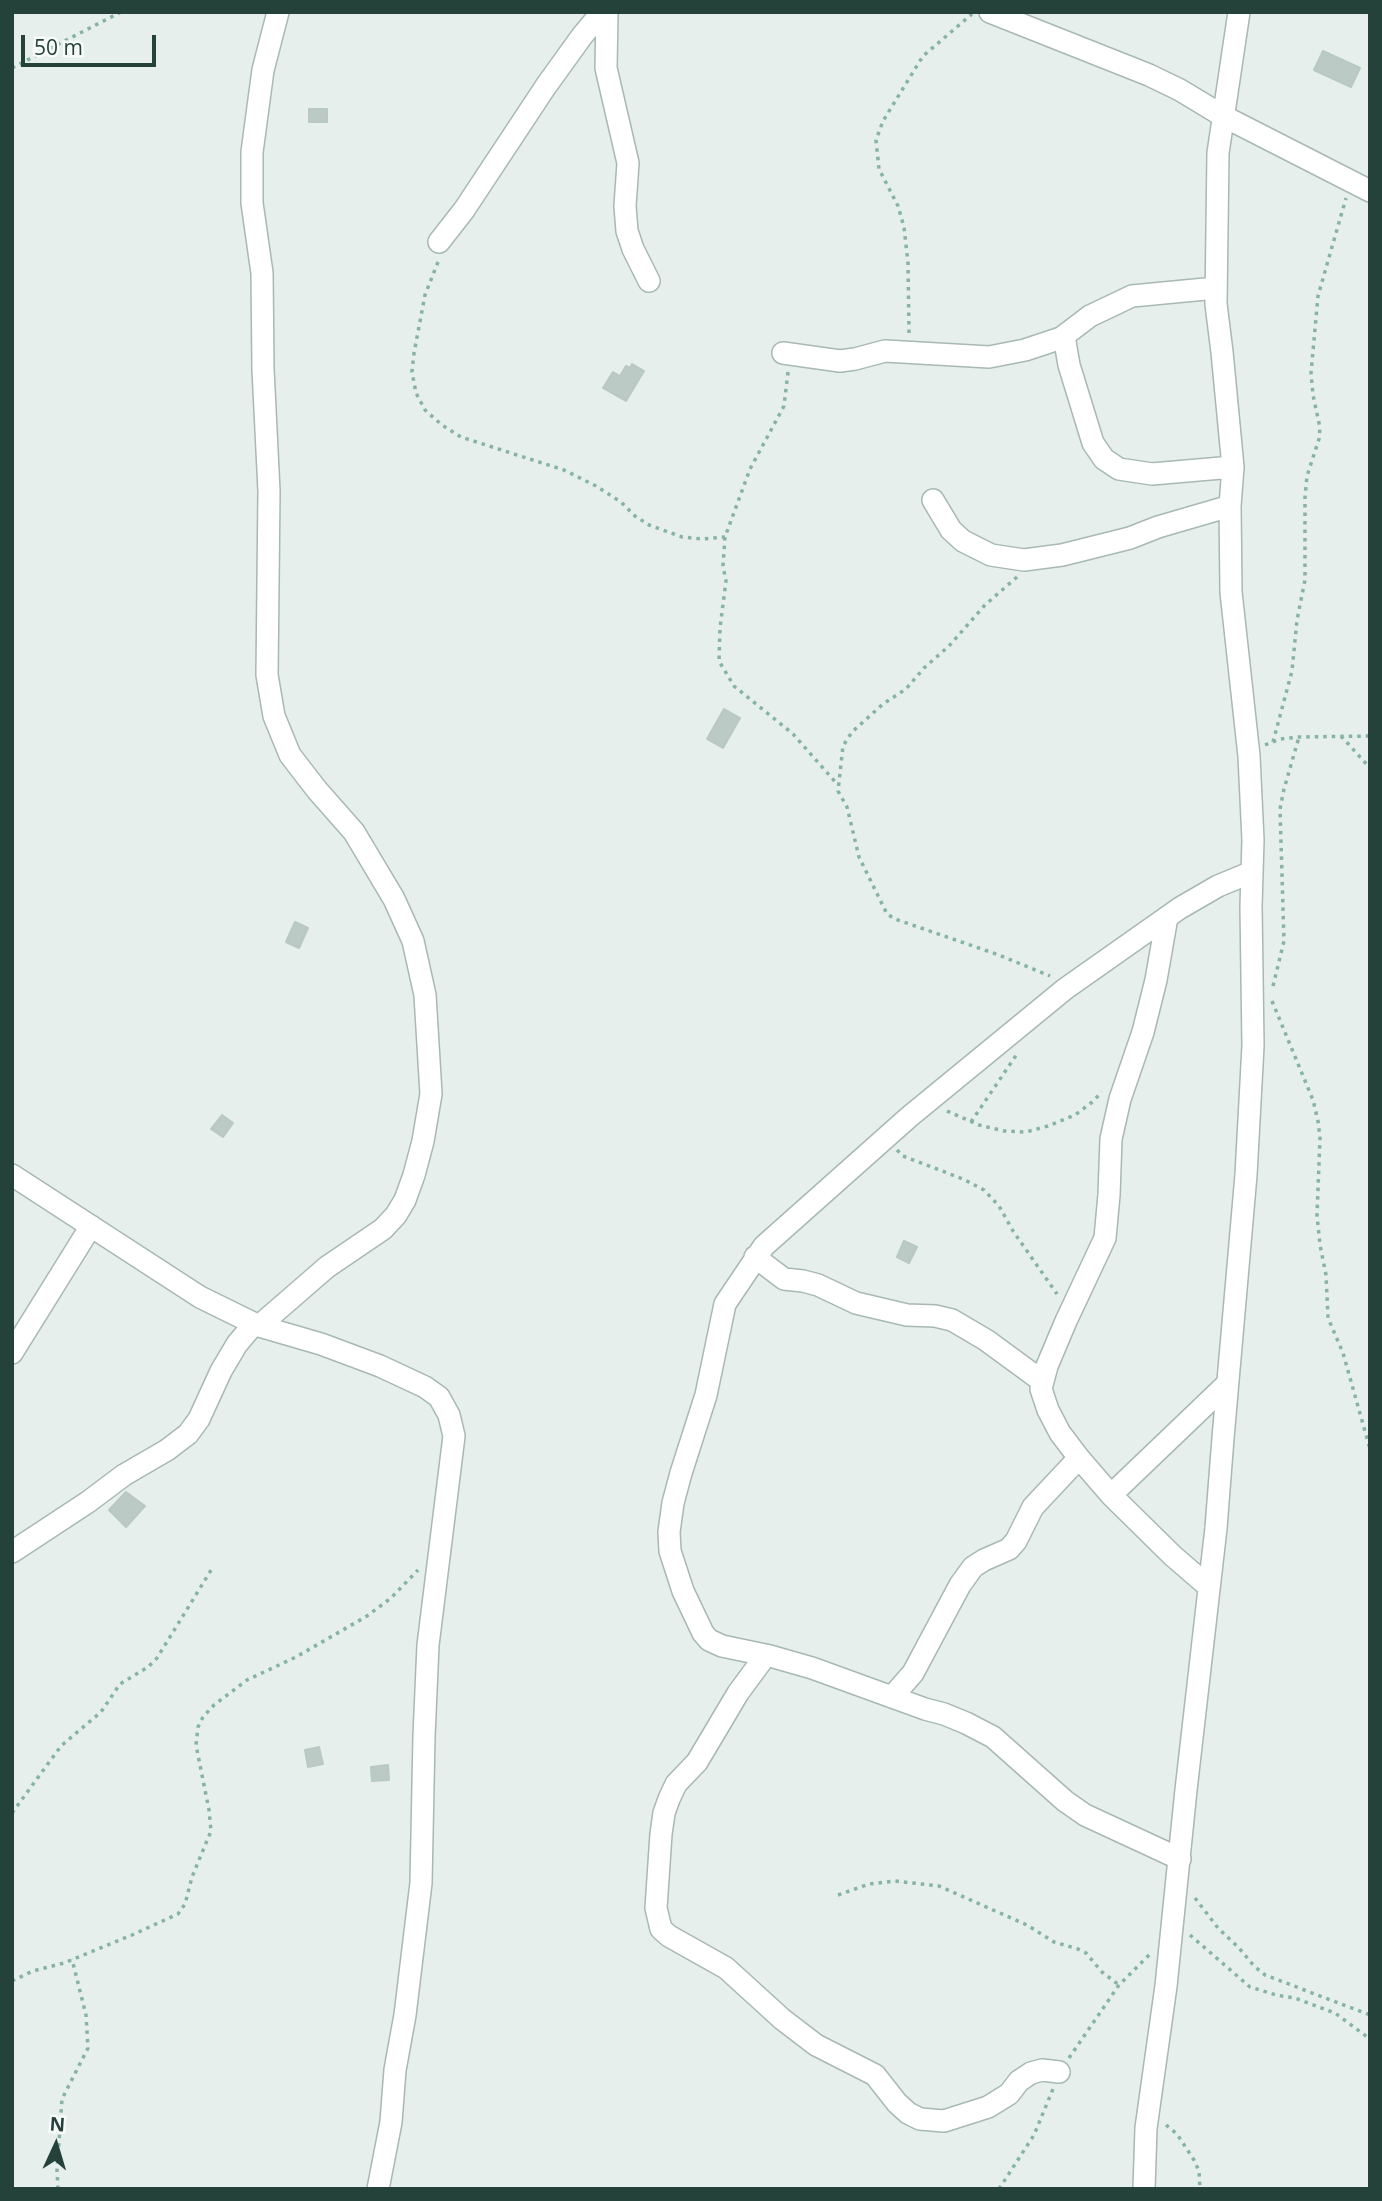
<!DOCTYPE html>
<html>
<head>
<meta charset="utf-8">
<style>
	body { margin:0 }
	#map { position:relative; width:1382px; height:2201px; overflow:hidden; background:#e6efeb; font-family:"Open Sans",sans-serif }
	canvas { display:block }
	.frame { position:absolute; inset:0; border:14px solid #24423a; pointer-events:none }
	.north { position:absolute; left:21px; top:2110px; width:70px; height:70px; -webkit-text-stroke:5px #f7fbf9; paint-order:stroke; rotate:4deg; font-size:19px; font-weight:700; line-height:28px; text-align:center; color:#24423a }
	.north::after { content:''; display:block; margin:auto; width:24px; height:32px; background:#24423a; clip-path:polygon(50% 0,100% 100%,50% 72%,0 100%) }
	.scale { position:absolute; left:21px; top:35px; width:135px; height:32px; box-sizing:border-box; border:4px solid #24423a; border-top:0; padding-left:9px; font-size:21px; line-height:24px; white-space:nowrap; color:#24423a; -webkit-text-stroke:5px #f7fbf9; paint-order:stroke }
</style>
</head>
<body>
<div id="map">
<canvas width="1382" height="2201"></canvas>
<div class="frame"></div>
<div class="north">N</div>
<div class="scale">50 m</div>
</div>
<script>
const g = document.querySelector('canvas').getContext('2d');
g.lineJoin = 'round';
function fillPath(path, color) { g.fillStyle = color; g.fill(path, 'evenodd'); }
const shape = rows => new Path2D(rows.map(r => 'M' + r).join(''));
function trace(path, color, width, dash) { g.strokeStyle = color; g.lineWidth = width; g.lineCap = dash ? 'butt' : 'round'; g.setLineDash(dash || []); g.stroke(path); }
const building = shape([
	[1323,51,1360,68,1351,87,1314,70,1323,51],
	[309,109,327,109,327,122,309,122,309,109],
	[632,364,644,371,626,401,603,388,613,372,620,376,626,366,630,368,632,364],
	[724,709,740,718,723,748,707,739,724,709],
	[295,922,308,928,299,948,286,942,295,922],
	[222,1115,233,1123,223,1137,211,1129,222,1115],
	[904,1241,917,1247,909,1263,897,1257,904,1241],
	[126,1492,145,1506,126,1527,109,1510,126,1492],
	[319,1747,323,1764,308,1767,305,1750,319,1747],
	[388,1765,389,1780,372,1781,371,1767,388,1765]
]);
fillPath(building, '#bbcac4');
trace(building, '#b8c9c2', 2);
const minor = shape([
	[607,12,606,68,628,163,625,206,627,231,633,249,649,281],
	[990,12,1149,75,1180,90,1223,116,1370,191],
	[439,242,464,210,546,86,582,36,602,12],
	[1064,336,1069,365,1093,443,1104,459,1119,469,1152,474,1233,467],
	[783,353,840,361,855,359,885,351,989,357,1025,350,1061,338,1090,316,1132,296,1216,288],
	[933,500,951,530,963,541,991,555,1024,560,1062,555,1130,538,1158,527,1230,506],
	[1167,917,1156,980,1143,1032,1120,1099,1111,1139,1109,1195,1105,1238,1066,1321,1047,1366,1041,1389,1048,1410,1060,1433,1079,1458,1111,1495,1173,1556,1209,1587],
	[12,1175,200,1297,259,1326,321,1344,380,1366,425,1387,439,1397,449,1415,454,1436,428,1645,424,1736,421,1883,405,2015,395,2070,391,2122,378,2189],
	[755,1257,784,1279,803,1281,818,1285,856,1303,907,1315,935,1316,952,1320,986,1340,1042,1381],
	[259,1326,327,1267,383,1229,396,1215,405,1200,414,1175,423,1141,431,1094,425,995,413,941,394,899,354,832,317,790,290,755,274,716,267,675,269,491,263,369,262,273,252,203,252,152,263,70,278,12],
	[12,1353,91,1226],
	[1111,1495,1227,1384],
	[12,1552,88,1502,124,1475,167,1450,188,1434,199,1419,221,1371,237,1344,254,1324],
	[766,1655,738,1693,697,1762,676,1784,669,1799,664,1813,661,1834,656,1908,661,1929,669,1936,726,1968,782,2019,816,2045,875,2075,897,2103,908,2113,920,2119,944,2121,988,2107,1009,2094,1019,2081,1031,2073,1042,2070,1059,2072],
	[892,1697,913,1673,960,1585,973,1567,984,1560,1009,1549,1016,1541,1033,1507,1079,1458],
	[1180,1859,1085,1815,1065,1801,993,1737,966,1723,944,1714,925,1709,812,1668,770,1656,722,1646,709,1640,703,1633,683,1591,670,1551,669,1532,673,1503,681,1473,706,1395,725,1304,764,1246,909,1117,1065,989,1180,908,1218,886,1252,872],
	[1144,2189,1146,2128,1166,1986,1186,1790,1216,1528,1223,1438,1246,1175,1253,1046,1251,906,1253,840,1249,756,1231,592,1230,506,1233,467,1222,352,1216,304,1218,153,1239,12]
]);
trace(minor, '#a8b8b2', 24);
trace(shape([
	[12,68,121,12],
	[438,262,425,295,414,353,412,372,416,393,425,410,442,425,461,437,564,470,596,486,621,502,635,516,649,525,682,537,703,539,725,537],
	[909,333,908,263,904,227,898,206,879,169,876,140,883,121,923,56,972,14],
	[788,372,784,406,750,469,725,537,723,566,726,581,720,628,719,661,734,686,793,734,838,785],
	[1017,577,985,605,949,646,924,668,906,689,883,704,852,732,843,746,838,791,847,807,859,857,887,914,895,919,999,955,1050,976],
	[1341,736,1370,768],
	[1273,742,1292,671,1297,620,1305,580,1305,497,1307,476,1319,439,1320,428,1313,395,1311,373,1318,296,1346,198],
	[1265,745,1280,739,1299,737,1370,736],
	[1273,986,1284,941,1280,809,1284,789,1299,737],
	[1272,1001,1313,1100,1318,1121,1320,1138,1317,1215,1320,1245,1326,1275,1328,1318,1343,1353,1370,1449],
	[947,1111,979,1125,1004,1131,1026,1132,1048,1126,1075,1115,1091,1103,1102,1092],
	[971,1122,1017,1054],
	[897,1150,903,1156,963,1179,984,1190,999,1206,1013,1231,1057,1294],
	[12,1813,61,1746,101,1712,120,1684,148,1667,157,1658,213,1567],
	[838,1895,869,1884,895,1881,939,1886,1027,1925,1054,1942,1078,1949,1086,1953,1102,1972,1119,1985],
	[1195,1898,1218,1928,1239,1948,1254,1966,1265,1975,1370,2015],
	[1190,1935,1250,1987,1276,1995,1295,1998,1335,2013,1370,2039],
	[12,1981,33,1971,64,1963,132,1935,178,1914,185,1904,192,1877,211,1831,209,1810,196,1745,198,1727,203,1717,214,1705,247,1680,296,1657,367,1616,391,1598,418,1570],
	[1069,2058,1119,1985,1150,1954],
	[1166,2125,1177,2134,1194,2160,1199,2171,1200,2189],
	[58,2189,57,2171,62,2099,88,2048,86,2015,72,1959],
	[999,2189,1034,2135,1053,2089]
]), '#86b3a5', 3.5, [3.5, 5]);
trace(minor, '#fff', 21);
</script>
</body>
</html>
